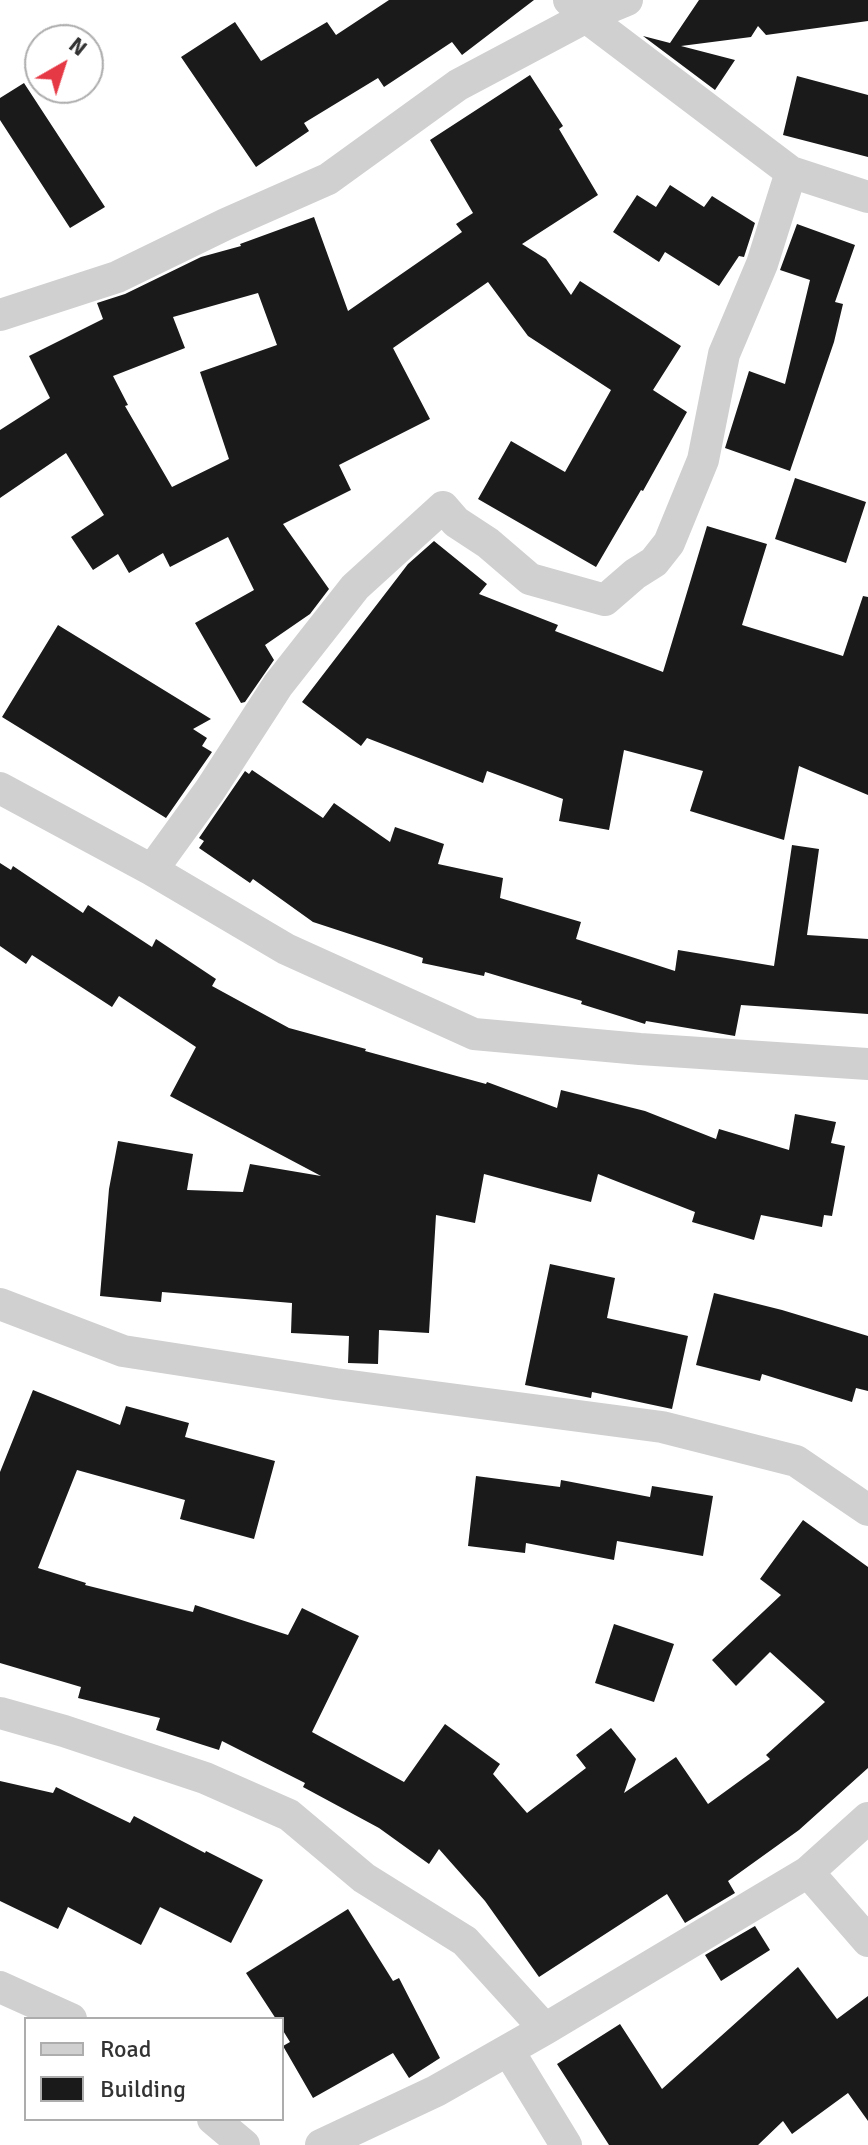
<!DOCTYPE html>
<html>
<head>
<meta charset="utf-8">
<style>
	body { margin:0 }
	#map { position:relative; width:868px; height:2145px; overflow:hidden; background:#fff; font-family:Signika,sans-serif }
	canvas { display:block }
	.legend { position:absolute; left:24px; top:2017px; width:260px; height:104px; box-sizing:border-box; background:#fff; border:2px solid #adadad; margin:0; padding:10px 14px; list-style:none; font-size:24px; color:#333 }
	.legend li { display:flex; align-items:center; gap:16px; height:40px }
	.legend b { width:40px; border:2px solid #adadad }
	.north { position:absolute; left:24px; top:24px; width:80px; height:80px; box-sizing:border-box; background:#fff; border:2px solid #adadad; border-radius:50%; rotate:39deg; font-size:22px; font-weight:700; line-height:32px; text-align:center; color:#333 }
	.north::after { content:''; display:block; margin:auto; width:28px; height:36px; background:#e63946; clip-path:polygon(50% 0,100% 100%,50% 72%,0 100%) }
</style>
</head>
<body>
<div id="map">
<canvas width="868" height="2145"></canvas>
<ul class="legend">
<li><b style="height:10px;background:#d0d0d0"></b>Road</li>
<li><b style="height:22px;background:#1a1a1a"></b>Building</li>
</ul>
<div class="north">N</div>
</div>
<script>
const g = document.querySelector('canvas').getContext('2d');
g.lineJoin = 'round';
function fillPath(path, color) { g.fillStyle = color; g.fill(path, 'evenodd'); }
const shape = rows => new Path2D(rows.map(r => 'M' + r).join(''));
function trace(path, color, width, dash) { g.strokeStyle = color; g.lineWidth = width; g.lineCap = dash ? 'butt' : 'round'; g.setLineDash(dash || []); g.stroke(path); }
fillPath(shape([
	[389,0,534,0,462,55,452,42,384,87,378,78,304,123,309,131,256,167,181,57,235,22,261,61,327,22,336,35],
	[699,0,868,0,868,21,766,35,758,26,751,37,681,46,735,60,715,90,643,36,670,43],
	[530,75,563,126,559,129,598,195,522,244,546,259,571,295,580,281,681,346,653,390,687,412,643,491,641,490,596,567,478,499,511,441,565,472,611,390,528,336,488,282,393,348,430,419,339,465,351,490,283,524,329,589,310,614,265,645,274,660,245,702,241,703,195,623,254,590,228,537,170,567,163,553,129,573,118,554,93,570,71,537,104,515,66,453,0,498,0,430,50,398,29,356,103,319,97,303,125,294,201,257,241,246,240,244,314,217,348,311,462,232,456,224,473,213,430,140],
	[258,293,277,345,200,372,229,459,172,487,125,406,128,405,113,376,185,348,173,317],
	[797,76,868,95,868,157,783,135],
	[24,83,105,207,70,228,0,120,0,98],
	[670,185,704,207,712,196,755,223,744,257,739,256,719,286,665,252,659,262,613,232,637,195,656,207],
	[797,224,855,245,835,302,843,304,834,342,790,471,725,448,749,371,785,384,810,280,780,270],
	[795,478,866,502,846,563,775,539],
	[707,526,767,544,742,625,843,656,863,596,868,597,868,795,799,766,784,840,690,811,703,771,624,750,609,830,559,821,563,799,487,771,483,783,367,738,361,746,302,702,408,564,434,541,487,584,479,594,558,625,555,631,663,672],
	[58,625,211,719,193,729,207,738,202,746,212,752,166,818,2,717],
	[252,770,323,818,334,803,390,842,395,827,444,844,438,864,503,878,500,898,581,922,576,939,675,971,678,950,774,966,792,845,819,849,807,935,868,939,868,1014,741,1005,735,1036,646,1021,645,1024,581,1004,582,1001,485,972,484,976,422,963,423,958,313,922,253,879,250,883,199,848,204,841,199,838,245,771,249,774],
	[0,863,11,870,13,866,83,913,88,905,152,947,156,939,216,979,212,986,289,1028,366,1049,365,1051,486,1084,487,1082,557,1108,561,1090,645,1111,716,1139,719,1129,789,1150,795,1114,836,1122,831,1143,845,1146,832,1216,824,1215,822,1227,761,1215,754,1240,692,1222,695,1212,598,1174,591,1202,484,1174,475,1223,436,1215,429,1333,379,1330,378,1364,348,1363,349,1336,291,1333,292,1303,162,1292,161,1302,100,1296,109,1189,118,1141,193,1154,187,1190,243,1192,250,1164,321,1176,170,1096,196,1047,119,996,112,1007,32,955,26,964,0,946],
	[550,1264,615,1278,607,1318,688,1336,672,1409,592,1392,591,1398,525,1385],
	[714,1293,782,1310,868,1336,868,1391,856,1388,852,1402,762,1374,760,1381,696,1365],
	[33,1390,120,1425,126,1406,189,1423,185,1437,275,1461,254,1539,180,1519,185,1500,77,1470,38,1568,86,1583,85,1585,193,1612,195,1605,288,1635,302,1608,359,1636,312,1732,404,1782,445,1724,500,1764,493,1774,527,1813,586,1768,576,1755,611,1728,636,1759,624,1793,676,1757,708,1804,770,1759,766,1755,825,1702,770,1652,736,1686,712,1660,781,1595,760,1579,803,1520,868,1567,868,1768,799,1830,728,1881,735,1893,685,1923,667,1894,539,1977,485,1901,439,1849,429,1864,379,1828,303,1787,305,1783,222,1741,219,1750,156,1730,160,1718,78,1698,81,1687,0,1663,0,1472],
	[476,1476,560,1487,561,1480,650,1497,652,1486,713,1496,703,1556,617,1541,614,1560,526,1543,525,1553,468,1546],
	[614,1624,674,1644,654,1702,595,1683],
	[0,1781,53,1793,56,1787,130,1823,134,1816,205,1853,206,1851,263,1880,231,1943,160,1907,141,1945,68,1907,58,1929,0,1901],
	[348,1909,393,1981,399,1978,440,2058,409,2078,393,2053,313,2098,283,2046,290,2042,282,2029,282,2019,276,2019,246,1973],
	[755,1926,770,1950,721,1981,705,1955],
	[798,1967,837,2019,868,1996,868,2121,848,2093,792,2134,783,2121,758,2145,609,2145,557,2064,620,2024,662,2089]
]), '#1a1a1a');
trace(shape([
	[569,0,586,17,791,172,868,197],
	[0,315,117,277,226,224,328,179,458,85,586,17,627,0],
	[0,788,152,870,286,949,474,1034,640,1049,868,1064],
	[152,870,210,790,278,685,355,587,443,507,456,522,488,543,530,579,605,600,635,574,654,562,669,543,703,460,724,354,762,264,791,172],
	[0,1304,123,1351,336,1384,662,1427,796,1461,868,1510],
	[0,1713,64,1731,205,1778,289,1815,364,1878,465,1941,545,2029],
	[808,1872,868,1941],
	[0,1987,71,2019],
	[508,2050,566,2145],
	[213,2119,244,2145],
	[321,2145,436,2091,545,2029,808,1872,868,1818]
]), '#d0d0d0', 32);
</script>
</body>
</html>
